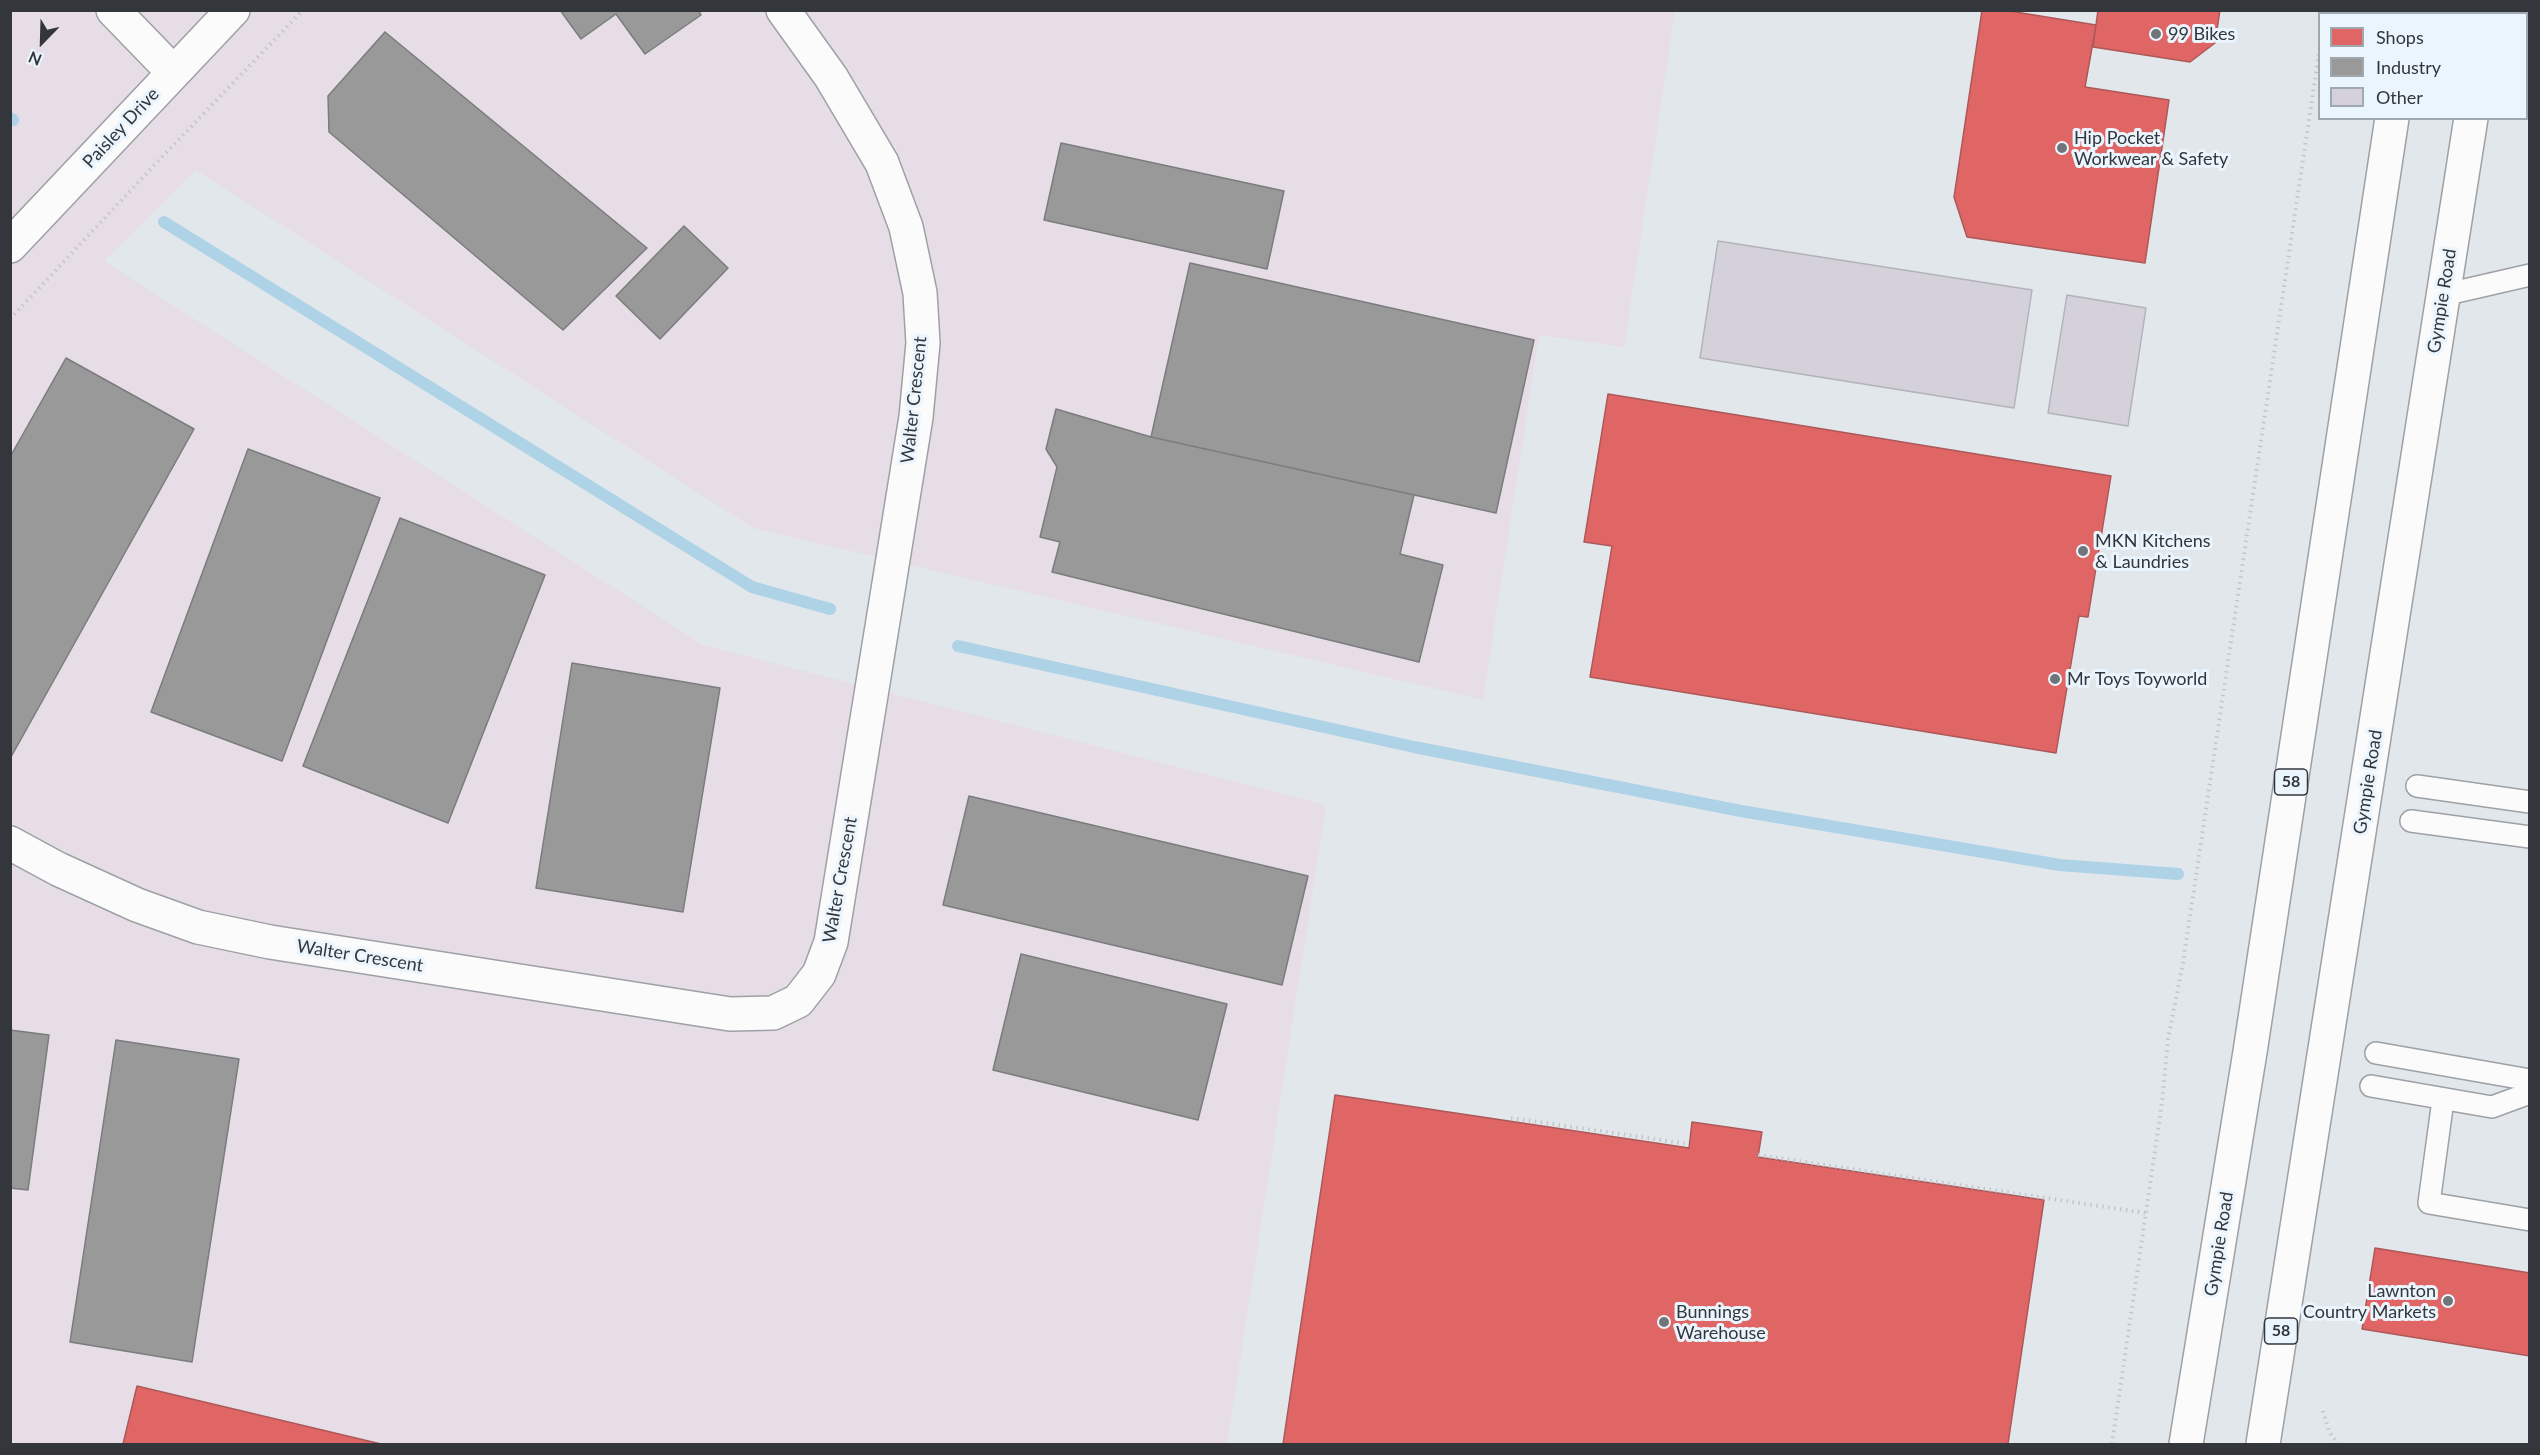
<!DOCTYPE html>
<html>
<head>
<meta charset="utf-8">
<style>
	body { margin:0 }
	#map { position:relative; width:2540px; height:1455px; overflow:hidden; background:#e2e7ec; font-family:Lato,sans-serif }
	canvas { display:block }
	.frame { position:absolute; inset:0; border:12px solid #33373b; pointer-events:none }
	.legend { position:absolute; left:2318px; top:12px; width:210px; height:108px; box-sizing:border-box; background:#ebf5fe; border:2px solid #a1a9b0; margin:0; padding:8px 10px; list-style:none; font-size:18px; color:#33373b }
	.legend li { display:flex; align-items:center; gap:12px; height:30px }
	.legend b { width:30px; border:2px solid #a1a9b0 }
	.north { position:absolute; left:12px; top:12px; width:60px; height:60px; -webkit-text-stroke:4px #ebf5fe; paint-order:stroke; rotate:203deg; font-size:16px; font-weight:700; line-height:24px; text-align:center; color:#33373b }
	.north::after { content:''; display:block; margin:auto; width:21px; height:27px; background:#33373b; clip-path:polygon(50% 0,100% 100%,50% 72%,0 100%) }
</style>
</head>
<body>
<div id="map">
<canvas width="2540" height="1455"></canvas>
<div class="frame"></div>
<ul class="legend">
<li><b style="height:16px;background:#e06666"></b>Shops</li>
<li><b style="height:16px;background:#999"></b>Industry</li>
<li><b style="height:16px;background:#d4d1db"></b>Other</li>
</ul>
<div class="north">N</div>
</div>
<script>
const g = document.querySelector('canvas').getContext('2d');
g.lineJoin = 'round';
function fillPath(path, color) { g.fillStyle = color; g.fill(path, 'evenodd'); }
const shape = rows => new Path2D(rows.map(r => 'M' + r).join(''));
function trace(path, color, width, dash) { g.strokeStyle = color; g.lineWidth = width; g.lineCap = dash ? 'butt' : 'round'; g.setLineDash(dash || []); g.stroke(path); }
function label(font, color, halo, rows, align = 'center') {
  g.font = font + ' Lato,sans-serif'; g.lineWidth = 6; g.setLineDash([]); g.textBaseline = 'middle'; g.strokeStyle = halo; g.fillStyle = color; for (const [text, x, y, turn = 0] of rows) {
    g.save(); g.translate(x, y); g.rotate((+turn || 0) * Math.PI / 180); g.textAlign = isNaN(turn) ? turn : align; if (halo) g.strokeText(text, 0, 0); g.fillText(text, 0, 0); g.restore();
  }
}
fillPath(shape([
	[10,11,1675,11,1624,347,1539,335,1483,700,753,528,196,170,104,261,703,645,1326,805,1227,1444,11,1444]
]), '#e7dde7');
const shops = shape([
	[1982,10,2003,10,2096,25,2085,87,2169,100,2145,263,1967,237,1954,197,1982,10],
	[2098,10,2220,10,2215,43,2190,62,2093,47,2098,10],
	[1608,394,2111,476,2088,617,2079,616,2056,753,1590,677,1612,546,1584,542,1608,394],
	[1335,1095,1689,1148,1692,1122,1762,1132,1758,1157,2044,1200,2008,1444,1283,1444,1335,1095],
	[2375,1248,2530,1273,2530,1356,2362,1329,2375,1248],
	[137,1386,381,1444,123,1444,137,1386]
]);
fillPath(shops, '#e06666');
trace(shops, '#ac5859', 1.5);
const industry = shape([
	[560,10,698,10,701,15,645,54,616,14,581,39,560,10],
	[385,32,647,248,563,330,329,132,328,96,385,32],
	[1061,143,1284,191,1267,269,1044,220,1061,143],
	[684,226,728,268,660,339,616,296,684,226],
	[1190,263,1534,340,1496,513,1151,437,1190,263],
	[66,358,194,429,11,757,10,457,66,358],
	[1056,409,1151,437,1414,495,1400,554,1443,565,1419,662,1052,572,1060,542,1040,537,1057,467,1046,449,1056,409],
	[248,449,380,498,282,761,151,712,248,449],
	[400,518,545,575,448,823,303,766,400,518],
	[572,663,720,688,683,912,536,888,572,663],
	[969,796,1308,876,1282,985,943,905,969,796],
	[1021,954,1227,1004,1198,1120,993,1070,1021,954],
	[10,1030,49,1035,28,1190,10,1188,10,1030],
	[116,1040,239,1059,192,1362,70,1342,116,1040]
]);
fillPath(industry, '#999');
trace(industry, '#7a7c7d', 1.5);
trace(shape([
	[10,118,13,120],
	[164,222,752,587,830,609],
	[958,646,1414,747,1741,811,2060,865,2178,874]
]), '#aed2e6', 12);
const building = shape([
	[1718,241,2032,290,2014,408,1700,358,1718,241],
	[2067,295,2146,308,2128,426,2048,413,2067,295]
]);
fillPath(building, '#d4d1db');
trace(building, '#b2b3b8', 1.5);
const service = shape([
	[2526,42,2530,44],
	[2443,295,2530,275],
	[2417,786,2530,802],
	[2411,821,2530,837],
	[2376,1053,2530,1080],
	[2371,1086,2492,1107,2530,1093],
	[2443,1100,2429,1203,2530,1220]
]);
const minor = shape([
	[113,10,173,72],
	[10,246,233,10],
	[10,843,58,869,137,905,198,927,270,942,730,1014,773,1013,798,1001,819,974,831,942,916,417,923,343,920,293,906,227,882,163,831,77,783,10]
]);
const trunk = shape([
	[2408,14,2409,10],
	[2487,14,2488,10],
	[2186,1444,2250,1052,2392,118],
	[2263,1444,2471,118]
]);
trace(service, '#9da1a5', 24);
trace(minor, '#9da1a5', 36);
trace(trunk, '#9da1a5', 36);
trace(shape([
	[2324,14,2325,10],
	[10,319,162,157,303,10],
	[1511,1118,1689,1144],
	[1758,1155,2146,1213],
	[2323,1411,2329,1431,2338,1444],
	[2112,1444,2162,1103,2168,1039,2183,963,2320,46]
]), '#c3c6c8', 4, [1.5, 4.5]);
trace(service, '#fbfbfc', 21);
trace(minor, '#fbfbfc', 33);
trace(trunk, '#fbfbfc', 33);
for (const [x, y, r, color] of [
	[2156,34,6,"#707579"],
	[2062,148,6,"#707579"],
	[2083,551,6,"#707579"],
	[2055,679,6,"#707579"],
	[2448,1301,6,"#707579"],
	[1664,1322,6,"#707579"]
]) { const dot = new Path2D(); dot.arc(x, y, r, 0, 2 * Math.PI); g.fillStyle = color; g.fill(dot); trace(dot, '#ebf5fe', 2); }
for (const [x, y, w] of [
	[2291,782,33],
	[2281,1331,33]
]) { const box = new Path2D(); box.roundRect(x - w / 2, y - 13, w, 26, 4.5); g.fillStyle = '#ebf5fe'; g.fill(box); trace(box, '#33373b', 1.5); }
label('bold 16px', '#33373b', null, [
	["58",2291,782],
	["58",2281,1331]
]);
label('18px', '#33373b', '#ebf5fe', [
	["99 Bikes",2168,34],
	["Hip Pocket",2074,138],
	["Workwear & Safety",2074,159],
	["MKN Kitchens",2095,541],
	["& Laundries",2095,562],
	["Mr Toys Toyworld",2067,679],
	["Lawnton",2436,1291,"right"],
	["Country Markets",2436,1312,"right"],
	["Bunnings",1676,1312],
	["Warehouse",1676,1333]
], 'left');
label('18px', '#33373b', '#ebf5fe', [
	["Paisley Drive",121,128,-47],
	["Gympie Road",2442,301,-81],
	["Walter Crescent",914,400,-84],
	["Gympie Road",2368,782,-81],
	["Walter Crescent",840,880,-80],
	["Walter Crescent",360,956,9],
	["Gympie Road",2219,1244,-81]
]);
</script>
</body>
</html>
